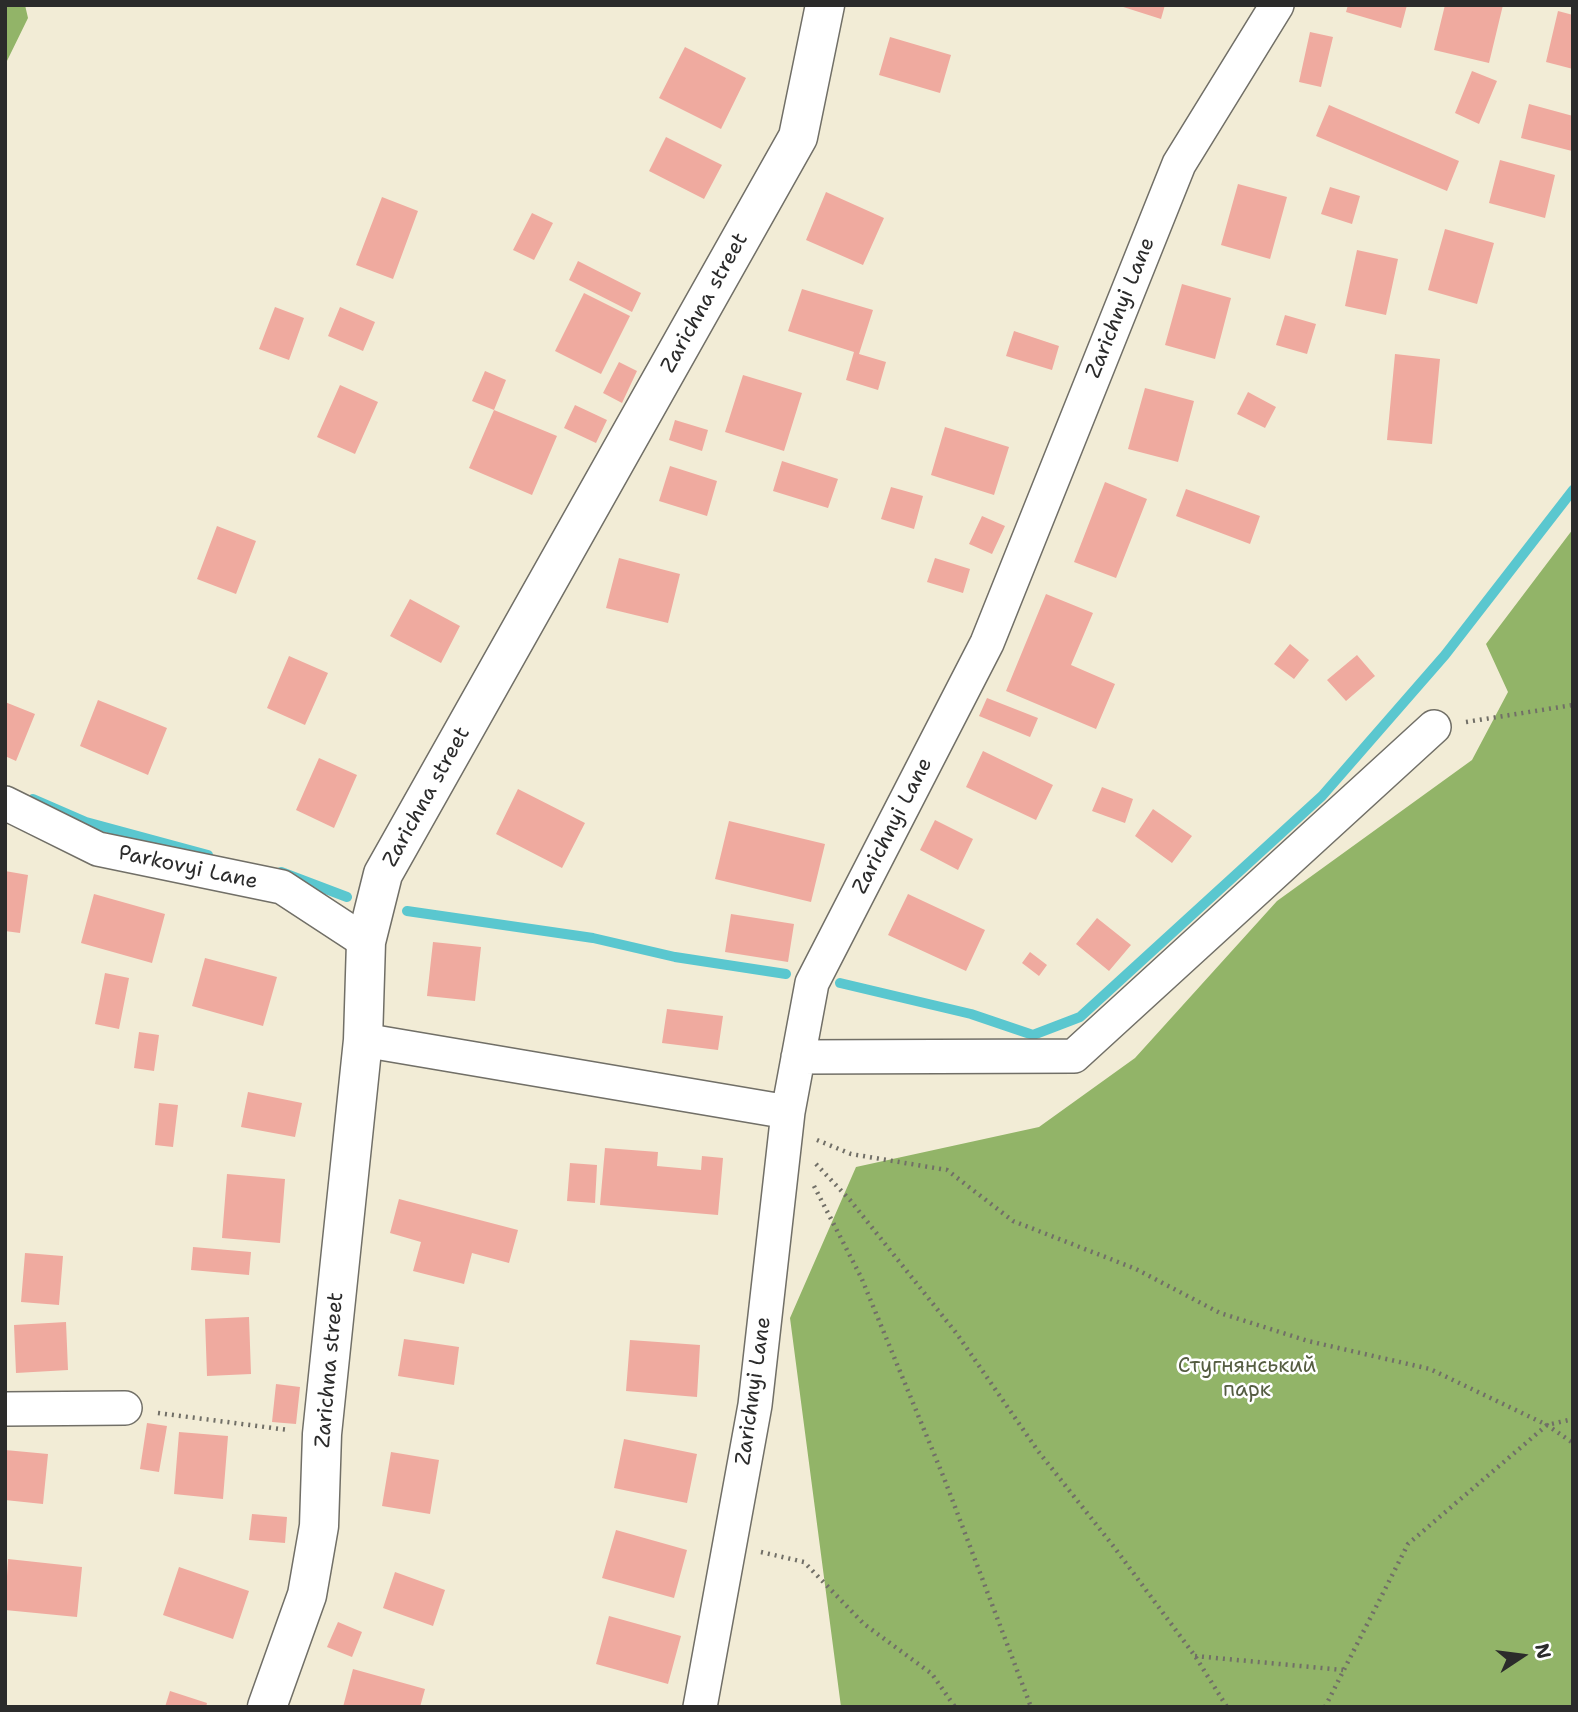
<!DOCTYPE html>
<html>
<head>
<meta charset="utf-8">
<style>
	body { margin:0 }
	#map { position:relative; width:1578px; height:1712px; overflow:hidden; background:#f2ecd6; font-family:"Shantell Sans",sans-serif }
	canvas { display:block }
	.frame { position:absolute; inset:0; border:7px solid #2b2b2b; pointer-events:none }
	.north { position:absolute; left:1487px; top:1621px; width:70px; height:70px; -webkit-text-stroke:5px #fff; paint-order:stroke; rotate:77deg; font-size:19px; font-weight:700; line-height:28px; text-align:center; color:#2b2b2b }
	.north::after { content:''; display:block; margin:auto; width:24px; height:32px; background:#2b2b2b; clip-path:polygon(50% 0,100% 100%,50% 72%,0 100%) }
</style>
</head>
<body>
<div id="map">
<canvas width="1578" height="1712"></canvas>
<div class="frame"></div>
<div class="north">N</div>
</div>
<script>
const g = document.querySelector('canvas').getContext('2d');
g.lineJoin = 'round';
function fillPath(path, color) { g.fillStyle = color; g.fill(path, 'evenodd'); }
const shape = rows => new Path2D(rows.map(r => 'M' + r).join(''));
function trace(path, color, width, dash) { g.strokeStyle = color; g.lineWidth = width; g.lineCap = dash ? 'butt' : 'round'; g.setLineDash(dash || []); g.stroke(path); }
function label(font, color, halo, rows, align = 'center') {
  g.font = font + ' "Shantell Sans",sans-serif'; g.lineWidth = 5; g.setLineDash([]); g.textBaseline = 'middle'; g.strokeStyle = halo; g.fillStyle = color; for (const [text, x, y, turn = 0] of rows) {
    g.save(); g.translate(x, y); g.rotate((+turn || 0) * Math.PI / 180); g.textAlign = isNaN(turn) ? turn : align; if (halo) g.strokeText(text, 0, 0); g.fillText(text, 0, 0); g.restore();
  }
}
fillPath(shape([
	[5,5,25,5,28,18,5,65],
	[1573,529,1573,1707,841,1707,790,1318,856,1167,1039,1127,1135,1058,1277,901,1472,760,1508,692,1486,644]
]), '#92b468');
trace(shape([
	[33,799,86,822,208,855],
	[281,872,347,897],
	[407,911,593,938,675,957,786,974],
	[840,983,971,1014,1033,1035,1080,1017,1322,796,1445,655,1573,490]
]), '#5ac7cf', 10);
fillPath(shape([
	[1117,5,1165,5,1161,19],
	[1348,5,1407,5,1401,28,1346,12],
	[1445,5,1503,5,1489,63,1434,50],
	[1558,11,1573,15,1573,69,1546,62],
	[1310,32,1333,37,1321,87,1299,82],
	[890,37,951,55,940,93,879,75],
	[685,47,746,78,721,129,659,98],
	[1472,71,1497,81,1479,124,1455,113],
	[1529,104,1573,116,1572,151,1521,138],
	[1329,105,1459,161,1447,191,1316,136],
	[666,137,722,165,704,199,649,171],
	[1500,160,1555,175,1545,218,1489,203],
	[1238,184,1287,197,1270,259,1221,245],
	[1330,187,1360,196,1352,224,1321,214],
	[826,192,884,218,863,265,806,240],
	[382,197,418,211,393,279,356,265],
	[532,213,553,223,534,260,513,250],
	[1445,229,1494,243,1477,304,1428,290],
	[1357,250,1398,259,1386,315,1345,306],
	[578,261,641,293,632,312,569,280],
	[1182,284,1231,298,1215,359,1165,345],
	[802,289,873,310,859,354,886,362,878,390,846,380,854,352,788,331],
	[584,293,630,316,601,374,555,351],
	[275,307,304,318,289,360,259,349],
	[340,307,375,322,363,351,328,336],
	[1285,315,1316,324,1307,354,1276,345],
	[1014,331,1059,346,1052,370,1006,356],
	[1395,354,1440,359,1432,444,1387,440],
	[619,362,637,371,622,403,603,393],
	[485,371,506,380,494,410,472,401],
	[743,375,802,393,784,451,725,432],
	[340,385,378,402,355,454,317,437],
	[1145,388,1194,401,1178,462,1128,449],
	[1248,392,1276,407,1265,428,1237,414],
	[575,405,607,420,596,443,564,428],
	[494,410,557,436,532,495,469,468],
	[675,420,708,430,702,451,669,440],
	[945,427,1009,447,994,495,931,475],
	[782,461,838,479,828,508,773,491],
	[670,466,717,481,707,516,659,501],
	[1105,482,1147,499,1116,578,1074,562],
	[891,487,923,496,914,529,881,519],
	[1186,489,1260,516,1250,544,1176,516],
	[982,516,1005,526,992,554,969,544],
	[217,526,256,541,236,594,197,579],
	[619,558,680,574,668,623,606,608],
	[935,558,970,569,963,593,927,582],
	[1046,594,1093,613,1071,665,1115,684,1096,729,1006,691],
	[410,599,460,626,441,663,390,636],
	[1290,644,1309,660,1294,679,1274,664],
	[1357,655,1375,676,1346,701,1327,680],
	[289,656,328,673,305,725,267,708],
	[987,698,1038,718,1030,737,979,716],
	[98,700,167,728,148,775,80,746],
	[5,702,35,714,16,761,5,756],
	[983,751,1053,785,1036,820,966,787],
	[319,758,357,775,334,828,296,810],
	[1102,787,1133,799,1125,823,1092,811],
	[518,789,585,823,562,868,496,834],
	[1153,809,1192,836,1172,863,1135,836],
	[935,820,973,839,958,870,920,850],
	[729,821,825,844,811,902,715,879],
	[5,871,28,875,20,933,5,931],
	[94,894,165,914,152,963,81,943],
	[908,894,985,930,966,971,888,935],
	[731,914,794,924,788,962,725,952],
	[1097,918,1131,945,1109,971,1076,944],
	[433,942,481,947,475,1001,427,996],
	[1030,952,1047,965,1039,976,1022,963],
	[205,958,277,977,263,1026,192,1006],
	[105,973,129,978,119,1029,95,1024],
	[667,1009,723,1016,718,1050,662,1043],
	[139,1032,159,1035,154,1071,134,1068],
	[248,1092,302,1103,295,1137,241,1127],
	[159,1103,178,1105,173,1147,155,1145],
	[605,1148,658,1152,657,1166,701,1170,702,1156,723,1158,718,1215,600,1205],
	[570,1163,597,1165,595,1203,567,1201],
	[227,1174,285,1179,280,1243,222,1238],
	[399,1199,518,1230,509,1263,472,1253,464,1284,413,1271,421,1242,390,1233],
	[193,1247,251,1252,249,1275,191,1270],
	[25,1253,63,1256,59,1305,21,1302],
	[249,1317,251,1374,207,1376,205,1319],
	[66,1322,68,1370,16,1373,14,1325],
	[404,1339,459,1347,454,1385,398,1376],
	[630,1340,700,1345,697,1397,626,1391],
	[276,1384,300,1387,296,1424,272,1422],
	[147,1423,167,1426,159,1472,140,1469],
	[179,1432,228,1436,223,1499,174,1494],
	[624,1439,697,1454,687,1503,614,1488],
	[5,1450,48,1454,43,1504,5,1500],
	[391,1452,439,1460,430,1514,382,1506],
	[252,1514,287,1517,285,1543,249,1540],
	[616,1530,687,1550,674,1598,602,1578],
	[8,1559,82,1567,77,1617,5,1610],
	[179,1567,249,1591,233,1639,163,1615],
	[395,1572,445,1590,433,1626,383,1608],
	[609,1616,681,1636,668,1684,596,1664],
	[338,1622,362,1632,352,1657,327,1647],
	[353,1669,425,1689,420,1707,343,1707],
	[170,1691,207,1703,206,1707,165,1707]
]), '#efaa9f');
const street = shape([
	[5,803,98,849,282,887,366,942],
	[363,1040,788,1112],
	[798,1057,1074,1056,1434,727],
	[5,1409,125,1408],
	[700,1707,755,1405,788,1112,812,983,987,643,1179,164,1277,5]
]);
const secondary = shape([
	[267,1707,307,1595,319,1526,322,1434,363,1040,366,942,383,874,798,137,825,5]
]);
trace(street, '#716f67', 36);
trace(secondary, '#716f67', 41);
trace(shape([
	[1466,722,1573,705],
	[817,1140,851,1154,947,1170,1013,1221,1136,1269,1220,1313,1308,1341,1430,1369,1547,1425,1573,1443],
	[816,1164,850,1200,957,1334,1038,1451,1114,1547,1195,1656,1227,1707],
	[814,1186,861,1277,944,1478,1031,1707],
	[158,1413,288,1430],
	[761,1552,804,1562,864,1624,932,1674,955,1707],
	[1195,1656,1343,1670],
	[1325,1707,1408,1544,1547,1425,1573,1419]
]), '#716f67', 4.5, [2, 5]);
trace(street, '#fff', 33);
trace(secondary, '#fff', 38);
label('21px', '#2b2b2b', '#fff', [
	["Zarichna street",705,303,-61],
	["Zarichnyi Lane",1121,308,-68],
	["Zarichna street",427,797,-61],
	["Zarichnyi Lane",893,826,-63],
	["Parkovyi Lane",188,868,12],
	["Zarichna street",330,1370,-85],
	["Zarichnyi Lane",754,1391,-82]
]);
label('21px', '#555d42', '#fff', [
	["Стугнянський",1247,1367],
	["парк",1247,1391]
]);
</script>
</body>
</html>
